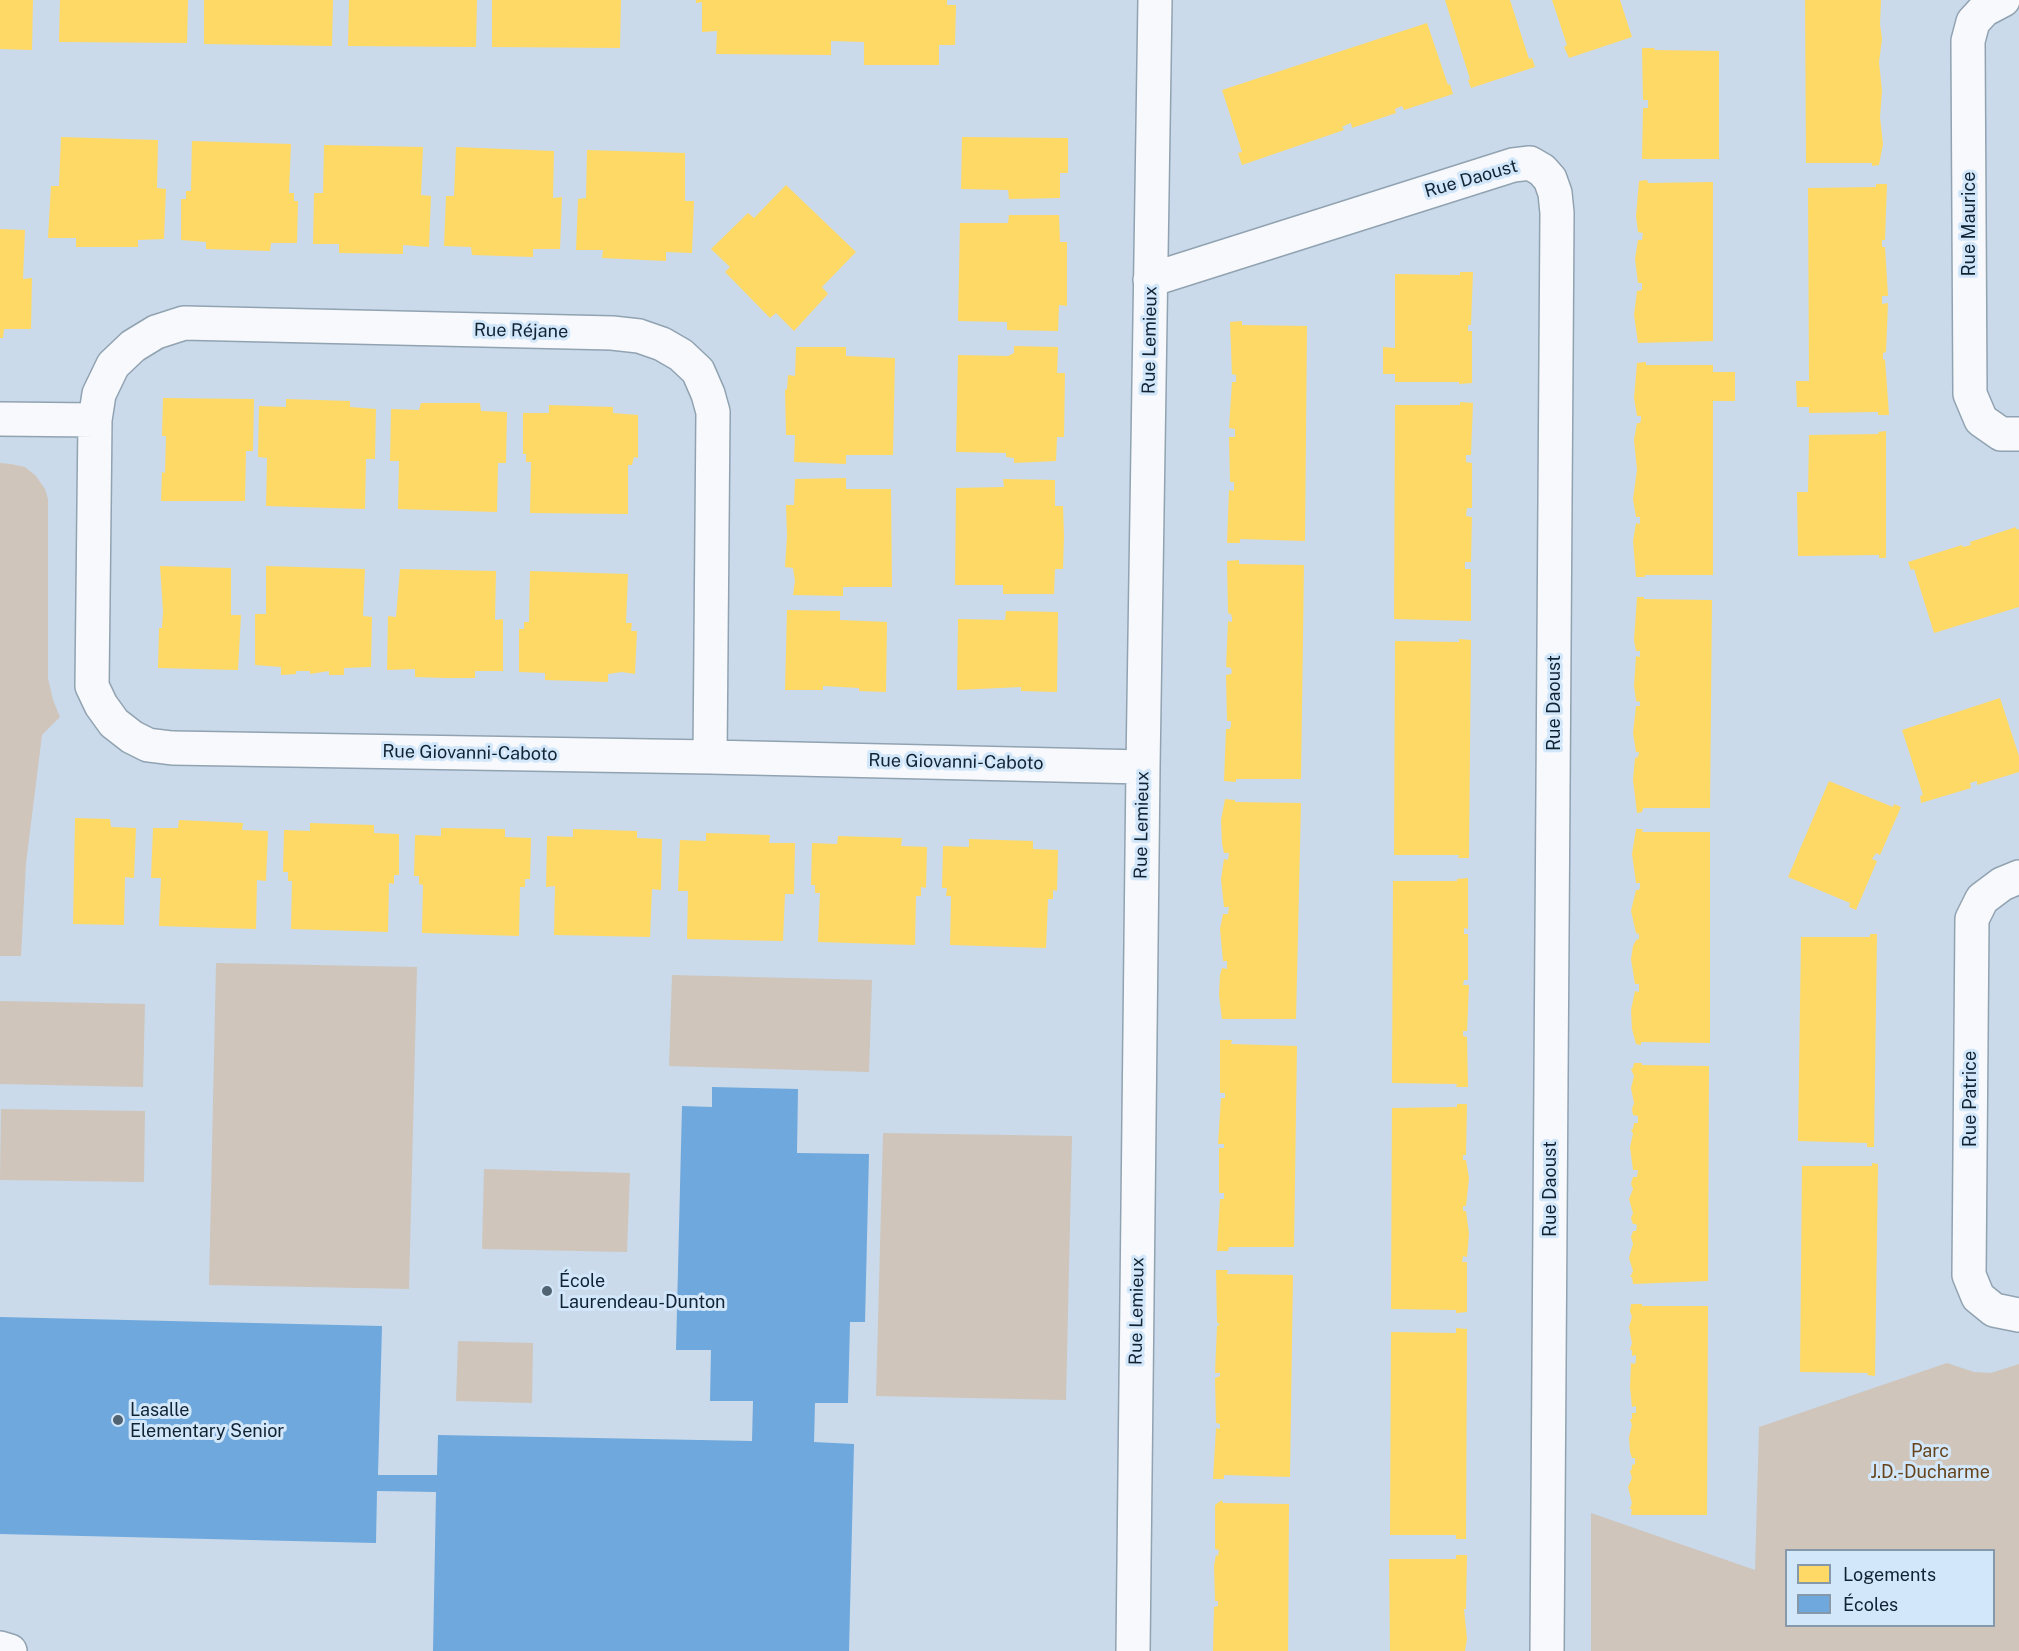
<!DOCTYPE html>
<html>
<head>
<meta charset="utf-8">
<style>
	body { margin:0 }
	#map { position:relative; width:2019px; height:1651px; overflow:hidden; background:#cadaea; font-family:"Public Sans",sans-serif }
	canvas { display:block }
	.legend { position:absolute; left:1785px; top:1549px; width:210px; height:78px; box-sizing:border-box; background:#d3e7fa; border:2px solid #8599aa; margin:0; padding:8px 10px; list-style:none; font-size:18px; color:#0f2333 }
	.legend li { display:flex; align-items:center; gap:12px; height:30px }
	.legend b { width:30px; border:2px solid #8599aa }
</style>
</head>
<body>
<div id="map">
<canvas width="2019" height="1651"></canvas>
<ul class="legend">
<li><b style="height:16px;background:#ffd966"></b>Logements</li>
<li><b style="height:16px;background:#6fa8dc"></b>Écoles</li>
</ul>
</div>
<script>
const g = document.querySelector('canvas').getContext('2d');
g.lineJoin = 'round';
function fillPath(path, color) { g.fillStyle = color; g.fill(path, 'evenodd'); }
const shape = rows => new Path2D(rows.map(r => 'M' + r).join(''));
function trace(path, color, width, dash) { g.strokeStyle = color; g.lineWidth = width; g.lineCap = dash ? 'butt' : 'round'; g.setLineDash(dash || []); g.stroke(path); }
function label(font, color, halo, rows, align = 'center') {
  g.font = font + ' "Public Sans",sans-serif'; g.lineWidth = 6; g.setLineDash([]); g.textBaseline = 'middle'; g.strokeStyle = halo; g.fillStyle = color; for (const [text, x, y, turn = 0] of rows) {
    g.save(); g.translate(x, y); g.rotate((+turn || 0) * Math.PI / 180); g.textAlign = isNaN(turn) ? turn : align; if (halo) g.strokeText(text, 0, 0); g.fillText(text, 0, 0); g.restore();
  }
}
fillPath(shape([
	[0,463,11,464,25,467,36,476,45,489,48,499,48,678,53,700,60,717,42,735,26,863,21,956,0,956],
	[216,963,417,967,409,1289,209,1285],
	[672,975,872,980,869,1072,669,1066],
	[0,1001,145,1004,143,1087,0,1084],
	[1,1109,145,1111,144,1182,0,1180],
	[883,1133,1072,1136,1066,1400,876,1396],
	[484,1169,630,1173,627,1252,482,1249],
	[458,1341,533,1343,532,1403,456,1401],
	[1947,1363,1974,1372,1991,1373,2019,1364,2019,1651,1591,1651,1591,1513,1755,1570,1759,1427],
	[1786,1550,1994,1550,1994,1626,1786,1626]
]), '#cfc5bb');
fillPath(shape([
	[0,0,33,0,32,50,0,49],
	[60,0,188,0,187,43,59,42],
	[204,0,333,0,332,46,204,44],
	[349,0,477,0,476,47,348,46],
	[492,0,621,0,620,48,492,47],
	[696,0,947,0,947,5,956,5,955,45,939,45,939,65,864,65,864,42,831,41,831,55,716,54,717,31,702,32,702,2,696,3],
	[1445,0,1510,0,1529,59,1532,58,1535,67,1471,88,1468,80,1470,79],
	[1552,0,1620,0,1632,37,1569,58,1564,47,1567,45],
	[1805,0,1881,0,1880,24,1882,39,1879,62,1882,91,1880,117,1883,144,1879,165,1872,166,1872,163,1806,163],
	[1427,23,1448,85,1450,84,1453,94,1404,110,1402,106,1395,109,1396,113,1352,128,1351,123,1346,125,1342,127,1344,130,1242,165,1238,153,1242,152,1222,90],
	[1642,48,1655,48,1654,50,1719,51,1719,159,1642,159,1643,108,1648,108,1648,100,1643,100],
	[61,137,158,140,157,188,166,189,164,239,138,240,138,247,76,247,76,238,48,238,51,186,59,186],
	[962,137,1068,138,1068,173,1060,173,1060,198,1009,199,1008,190,961,189],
	[192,141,291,144,289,193,294,193,294,201,298,201,297,243,271,243,270,251,206,249,206,242,181,240,181,199,186,199,186,191,191,191],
	[324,145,423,147,421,195,431,196,429,247,403,245,403,254,339,253,339,244,313,244,314,193,323,193],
	[456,147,554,151,553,198,562,197,560,249,533,249,533,257,472,255,471,247,444,246,446,196,454,196],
	[587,150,685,153,685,201,694,201,692,253,666,252,666,261,602,258,603,250,576,250,578,199,586,198],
	[1647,180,1648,183,1713,182,1713,341,1638,343,1634,315,1637,291,1642,290,1642,283,1638,283,1635,259,1638,240,1642,240,1643,233,1638,232,1636,216,1639,181],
	[1876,184,1887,184,1885,240,1882,240,1882,247,1885,247,1888,296,1882,296,1882,304,1888,303,1886,352,1883,353,1883,360,1885,359,1889,415,1878,415,1878,412,1809,413,1809,407,1797,407,1796,381,1809,381,1808,188,1876,187],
	[786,185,856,252,822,287,828,294,794,331,776,313,770,318,725,272,730,267,711,249,748,213,754,218],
	[1009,215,1059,215,1060,242,1067,242,1067,306,1059,305,1058,331,1007,330,1007,322,958,321,960,223,1008,223],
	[0,229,25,230,23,279,32,278,31,329,4,329,3,338,0,338],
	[1460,272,1473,272,1471,325,1468,325,1468,331,1472,331,1472,383,1459,384,1459,382,1395,382,1395,374,1383,374,1383,347,1395,348,1395,274,1460,275],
	[1242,321,1242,325,1307,326,1305,541,1240,539,1240,543,1227,543,1229,490,1234,491,1234,482,1230,482,1229,437,1235,437,1235,429,1229,428,1232,382,1236,382,1236,375,1232,374,1230,322],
	[1014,346,1058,347,1057,373,1065,373,1064,437,1057,437,1056,461,1014,463,1014,458,1006,457,1006,453,956,452,958,355,1008,356,1014,353],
	[796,347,846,347,846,356,895,358,893,455,846,455,846,464,794,462,795,435,786,435,785,390,787,389,788,375,795,376],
	[1646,362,1646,365,1713,365,1713,372,1735,372,1735,401,1713,401,1713,575,1645,575,1645,577,1636,577,1633,541,1636,523,1640,524,1640,517,1636,517,1633,499,1637,470,1634,440,1637,423,1640,423,1641,420,1641,416,1637,416,1634,398,1637,363],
	[163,398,254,399,253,451,246,451,245,501,161,501,162,472,165,473,166,436,162,436],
	[286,399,350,401,350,407,376,409,375,459,366,459,365,509,266,506,267,458,258,457,259,406,286,407],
	[1460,402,1473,403,1471,455,1466,455,1466,462,1472,463,1472,508,1467,508,1466,516,1472,517,1471,562,1465,562,1465,569,1471,569,1471,621,1394,619,1395,405,1460,405],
	[421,403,480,403,481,411,507,412,506,463,498,463,497,512,398,509,399,461,390,461,391,409,419,410],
	[549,405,613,407,613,413,638,415,638,458,634,457,632,465,628,465,628,514,530,513,531,462,526,462,526,454,523,454,523,413,549,413],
	[1886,431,1886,558,1879,558,1879,555,1798,556,1797,492,1808,492,1809,435,1879,434,1878,432],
	[846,478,846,489,891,489,892,587,843,587,843,596,793,595,795,581,793,568,785,567,787,536,786,505,794,505,795,479],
	[1003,479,1055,480,1055,506,1063,506,1064,536,1063,569,1055,569,1054,594,1003,594,1003,585,955,585,956,488,1004,487],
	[2016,527,2017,530,2019,529,2019,607,1934,633,1914,569,1911,570,1908,562,1962,545,1963,547,1971,545,1970,542],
	[1239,560,1239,564,1304,565,1301,779,1236,779,1236,782,1224,781,1226,729,1230,729,1231,725,1231,721,1227,721,1226,675,1231,674,1232,672,1231,668,1226,667,1228,621,1232,622,1232,618,1231,614,1228,613,1227,561],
	[160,566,231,568,231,615,241,615,238,670,158,668,159,628,162,628,163,611],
	[266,566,365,569,363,616,372,617,371,667,344,668,344,675,329,675,329,671,310,674,310,671,296,671,296,674,281,675,281,667,255,665,255,614,266,614],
	[400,569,496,571,495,620,503,619,503,671,475,671,475,678,446,678,415,677,415,669,387,670,388,616,396,617],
	[530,571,628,574,626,623,632,623,631,631,637,631,635,674,622,672,608,674,608,682,545,680,545,673,519,672,519,629,524,629,524,622,529,622],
	[1637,597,1644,597,1644,599,1712,600,1710,808,1643,808,1642,812,1637,813,1633,780,1635,758,1638,757,1639,752,1636,752,1633,733,1636,706,1640,706,1640,702,1636,701,1634,686,1636,656,1640,657,1640,651,1636,651,1634,640],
	[787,610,840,611,840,620,887,622,886,692,859,691,859,688,823,686,823,690,785,690],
	[1006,611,1058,612,1057,692,1021,691,1021,687,957,690,958,619,1005,620],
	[1459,639,1471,640,1469,858,1458,858,1459,855,1394,855,1395,641,1459,642],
	[2000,698,2019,756,2019,772,1977,785,1977,781,1970,783,1971,788,1921,803,1920,796,1923,795,1902,730],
	[1829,781,1893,807,1894,804,1901,807,1880,855,1876,853,1872,859,1877,861,1856,910,1849,907,1850,903,1788,877],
	[1225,799,1235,800,1235,802,1301,803,1296,1019,1222,1019,1219,995,1220,975,1222,968,1227,969,1227,961,1223,961,1220,929,1223,914,1228,914,1229,907,1224,907,1221,879,1224,859,1228,860,1229,853,1224,853,1222,843,1221,820],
	[75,818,110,819,111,827,136,828,134,878,125,877,124,925,73,924],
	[179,820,243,823,242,830,268,831,266,881,257,880,256,929,159,926,161,878,151,878,153,828,178,828],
	[310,823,374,825,374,833,399,834,399,875,394,875,394,884,389,883,388,932,291,929,292,881,288,881,288,872,283,872,284,830,310,831],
	[441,828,505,829,505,837,531,838,530,879,525,879,525,887,520,887,519,936,422,933,423,885,419,884,419,876,414,876,415,835,441,836],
	[573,829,637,831,637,838,662,839,661,890,652,889,650,937,554,935,555,886,546,887,547,836,573,837],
	[1636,829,1643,829,1642,832,1710,832,1710,1043,1641,1042,1641,1045,1636,1044,1632,1029,1631,1010,1635,991,1639,992,1639,984,1635,984,1631,959,1633,946,1636,940,1639,939,1639,934,1636,933,1631,911,1636,890,1639,890,1640,887,1640,883,1636,883,1632,854],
	[706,833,770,835,769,843,795,843,794,894,785,894,783,941,687,939,688,891,678,891,680,840,706,841],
	[838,836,902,838,901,846,927,847,926,888,921,887,921,896,916,896,915,945,818,942,820,893,815,893,815,885,811,885,812,843,837,844],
	[969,839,1033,841,1033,849,1058,850,1057,891,1053,890,1053,899,1048,899,1046,948,950,945,951,896,946,896,947,888,942,888,943,846,969,847],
	[1468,878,1468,929,1464,928,1464,934,1468,934,1468,980,1464,980,1463,985,1469,985,1467,1031,1463,1031,1463,1036,1467,1037,1468,1087,1456,1087,1457,1084,1392,1083,1393,881,1457,881,1457,879],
	[1870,934,1877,934,1874,1147,1867,1147,1867,1143,1798,1141,1801,937,1870,937],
	[1220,1040,1232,1040,1231,1044,1297,1046,1294,1247,1229,1247,1228,1251,1217,1251,1220,1199,1224,1199,1224,1193,1219,1193,1219,1148,1224,1148,1224,1144,1218,1144,1221,1098,1225,1098,1225,1093,1220,1093],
	[1634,1063,1642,1063,1642,1065,1709,1066,1708,1281,1633,1284,1632,1277,1630,1277,1633,1271,1629,1258,1633,1244,1631,1237,1633,1231,1636,1231,1637,1226,1636,1224,1633,1224,1631,1218,1633,1213,1629,1199,1633,1189,1631,1184,1633,1177,1637,1177,1638,1170,1633,1170,1630,1147,1633,1134,1631,1129,1633,1129,1634,1123,1638,1123,1638,1116,1633,1115,1632,1109,1634,1103,1631,1088,1634,1076,1631,1069,1633,1068],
	[1457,1104,1467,1104,1466,1155,1463,1155,1463,1160,1466,1160,1469,1178,1466,1206,1463,1206,1463,1211,1466,1211,1469,1234,1467,1257,1463,1256,1462,1262,1467,1262,1467,1312,1456,1313,1456,1310,1391,1309,1392,1108,1457,1107],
	[1872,1163,1878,1164,1875,1376,1867,1375,1868,1373,1800,1372,1802,1166,1872,1166],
	[1216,1270,1228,1270,1227,1274,1293,1275,1290,1477,1224,1475,1224,1479,1213,1479,1216,1428,1220,1429,1220,1424,1216,1423,1215,1378,1220,1376,1220,1373,1215,1373,1217,1326,1220,1325,1217,1322],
	[1631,1304,1642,1304,1642,1306,1708,1306,1707,1515,1631,1515,1632,1509,1630,1509,1632,1503,1628,1487,1632,1478,1630,1471,1632,1469,1632,1465,1635,1464,1635,1458,1632,1458,1630,1452,1629,1437,1632,1425,1630,1419,1632,1419,1632,1413,1636,1413,1636,1406,1632,1407,1630,1387,1631,1363,1635,1364,1636,1360,1636,1355,1632,1356,1632,1350,1630,1350,1632,1343,1629,1327,1632,1317,1630,1311],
	[1456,1328,1467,1329,1466,1539,1456,1539,1456,1535,1390,1535,1391,1332,1456,1333],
	[1222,1500,1223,1503,1289,1504,1288,1651,1213,1651,1214,1607,1218,1606,1218,1601,1215,1601,1214,1566,1216,1555,1218,1556,1219,1550,1215,1549,1215,1505],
	[1456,1555,1467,1555,1466,1609,1464,1609,1467,1639,1465,1651,1390,1651,1389,1559,1456,1559]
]), '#ffd966');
fillPath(shape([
	[712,1087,798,1089,797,1153,869,1154,865,1322,850,1322,848,1403,815,1403,814,1442,854,1444,849,1651,433,1651,436,1492,377,1491,376,1543,0,1534,0,1317,382,1326,378,1475,437,1475,438,1435,752,1441,753,1401,710,1401,711,1350,676,1350,682,1106,712,1107]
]), '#6fa8dc');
const minor = shape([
	[2003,0,1984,10,1973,22,1968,41,1970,394,1981,420,2001,434,2019,434],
	[1150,280,1513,165,1530,163,1542,170,1550,179,1555,193,1557,213,1547,1651],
	[0,419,95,420],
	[710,757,713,412,708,394,698,371,681,355,662,344,639,336,612,333,184,323,156,332,133,346,113,365,99,394,95,420,92,686,101,705,114,723,132,737,148,745,172,748,710,757,1143,767],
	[2019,877,2002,884,1982,899,1972,919,1969,1275,1978,1297,1994,1310,2019,1315],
	[0,1648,10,1651],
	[1133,1651,1143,767,1155,0]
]);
trace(minor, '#91a2b1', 36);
trace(minor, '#f7f9fc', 33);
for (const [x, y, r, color] of [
	[547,1291,6,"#506373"],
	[118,1420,6,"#506373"]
]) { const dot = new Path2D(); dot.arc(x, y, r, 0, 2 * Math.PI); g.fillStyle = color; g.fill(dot); trace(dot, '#d3e7fa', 2); }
label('18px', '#0f2333', '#d3e7fa', [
	["Rue Daoust",1471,179,-16],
	["Rue Maurice",1969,224,-90],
	["Rue Réjane",521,331,1],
	["Rue Lemieux",1150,340,-89],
	["Rue Daoust",1554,703,-90],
	["Rue Giovanni-Caboto",470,753,1],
	["Rue Giovanni-Caboto",956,762,1],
	["Rue Lemieux",1142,825,-89],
	["Rue Patrice",1970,1099,-90],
	["Rue Daoust",1550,1189,-90],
	["Rue Lemieux",1137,1311,-89]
]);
label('18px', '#0f2333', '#d3e7fa', [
	["École",559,1281],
	["Laurendeau-Dunton",559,1302],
	["Lasalle",130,1410],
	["Elementary Senior",130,1431]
], 'left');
label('18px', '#66431b', '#d3e7fa', [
	["Parc",1930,1451],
	["J.D.-Ducharme",1930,1472]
]);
</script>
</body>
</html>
